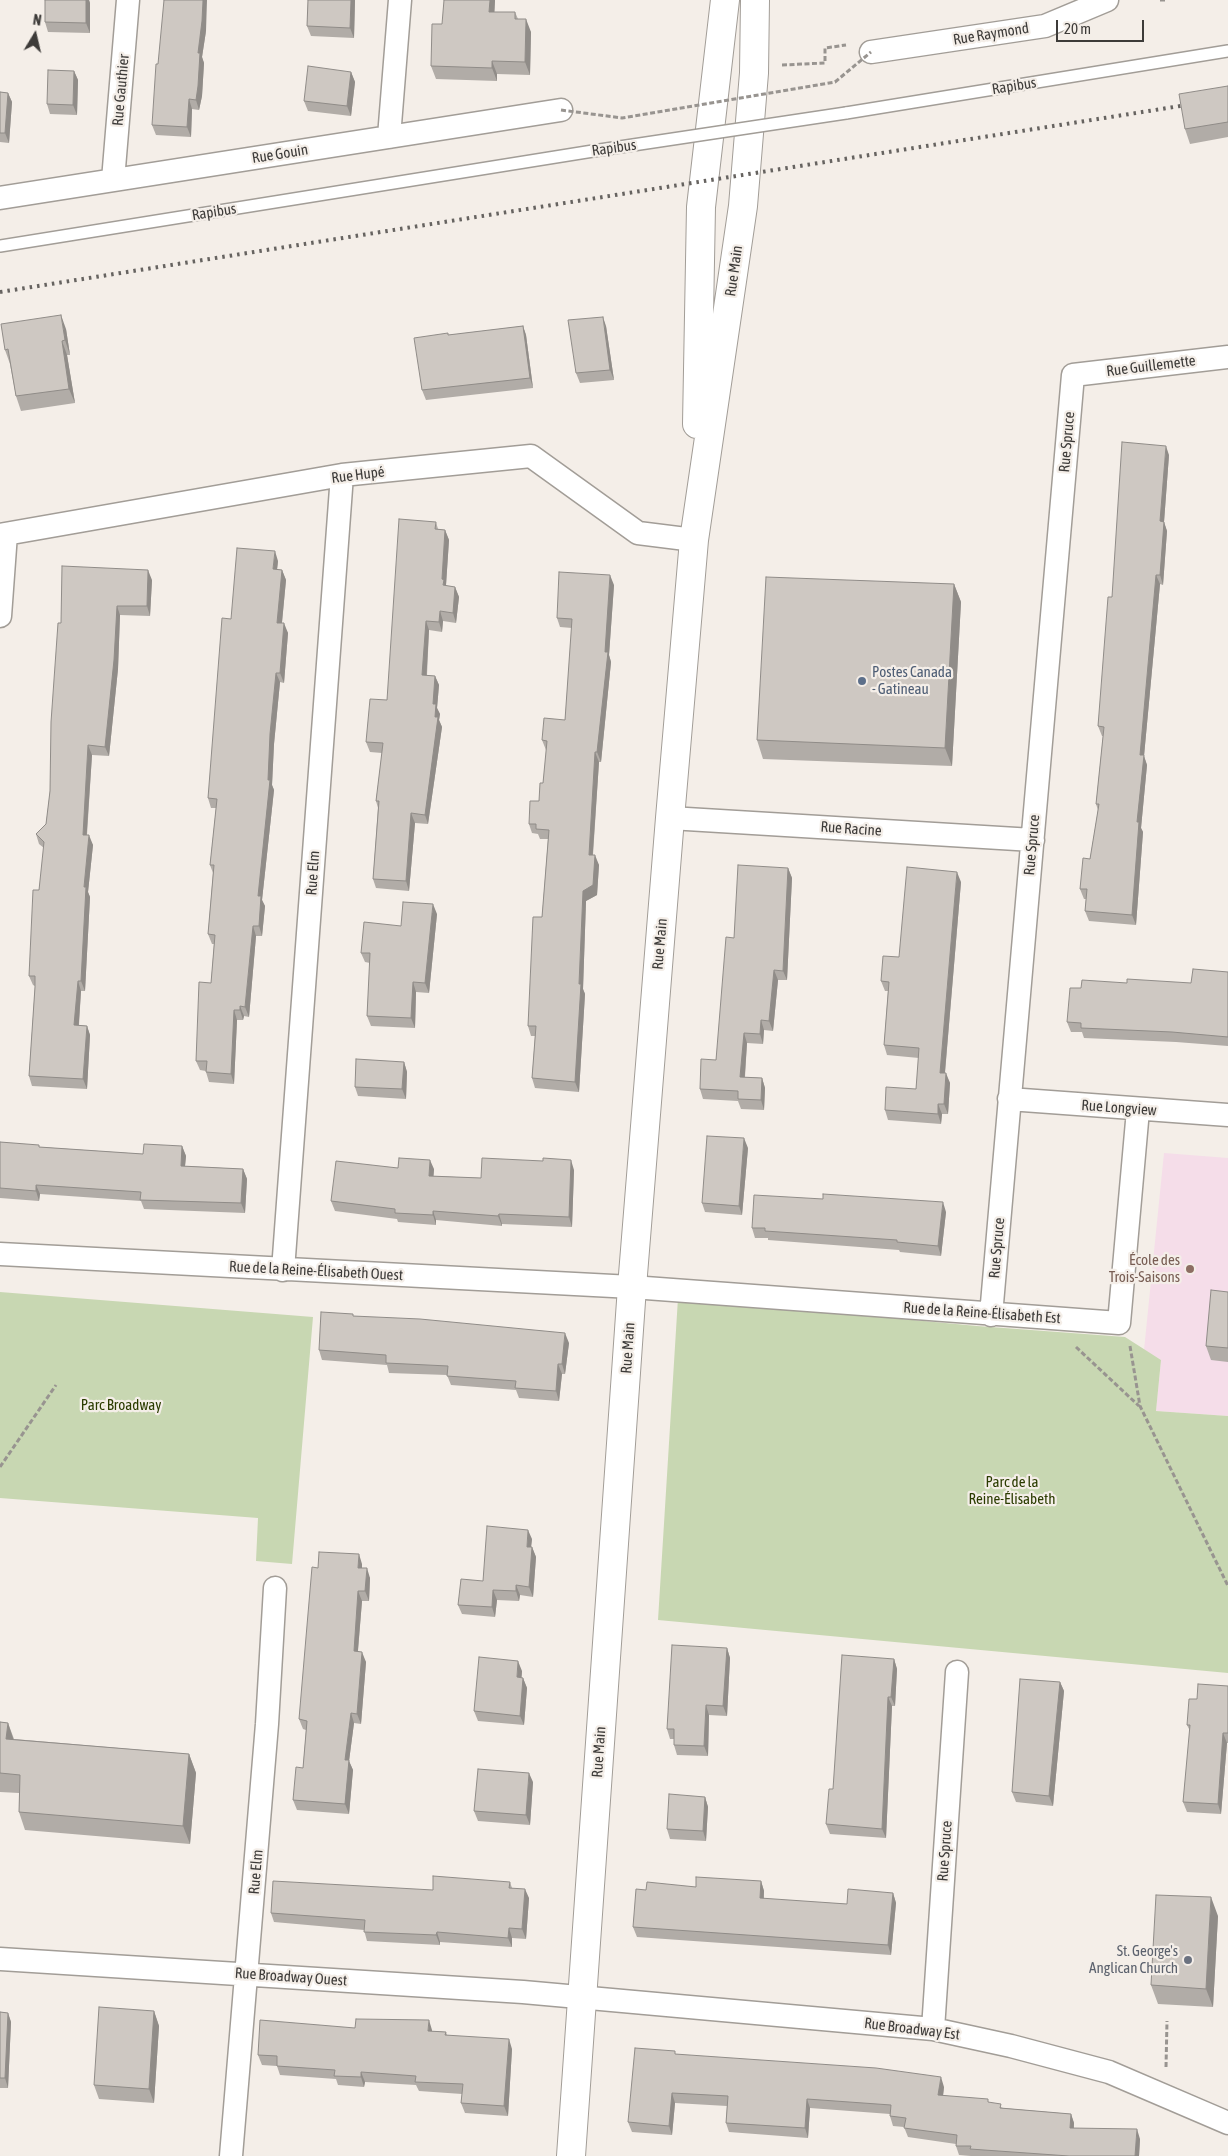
<!DOCTYPE html>
<html>
<head>
<meta charset="utf-8">
<style>
	body { margin:0 }
	#map { position:relative; width:1228px; height:2156px; overflow:hidden; background:#f4eee8; font-family:"Asap Condensed",sans-serif }
	canvas { display:block }
	.north { position:absolute; left:10px; top:10px; width:50px; height:50px; -webkit-text-stroke:4px #f4eee8; paint-order:stroke; rotate:9deg; font-size:14px; font-weight:700; line-height:20px; text-align:center; color:#3d3b39 }
	.north::after { content:''; display:block; margin:auto; width:18px; height:22px; background:#3d3b39; clip-path:polygon(50% 0,100% 100%,50% 72%,0 100%) }
	.scale { position:absolute; left:1056px; top:20px; width:88px; height:22px; box-sizing:border-box; border:2px solid #3d3b39; border-top:0; padding-left:6px; font-size:15px; line-height:18px; white-space:nowrap; color:#3d3b39; -webkit-text-stroke:4px #f4eee8; paint-order:stroke }
</style>
</head>
<body>
<div id="map">
<canvas width="1228" height="2156"></canvas>
<div class="north">N</div>
<div class="scale">20 m</div>
</div>
<script>
const g = document.querySelector('canvas').getContext('2d');
g.lineJoin = 'round';
function fillPath(path, color) { g.fillStyle = color; g.fill(path, 'evenodd'); }
const shape = rows => new Path2D(rows.map(r => 'M' + r).join(''));
function trace(path, color, width, dash) { g.strokeStyle = color; g.lineWidth = width; g.lineCap = dash ? 'butt' : 'round'; g.setLineDash(dash || []); g.stroke(path); }
function label(font, color, halo, rows, align = 'center') {
  g.font = font + ' "Asap Condensed",sans-serif'; g.lineWidth = 4.5; g.setLineDash([]); g.textBaseline = 'middle'; g.strokeStyle = halo; g.fillStyle = color; for (const [text, x, y, turn = 0] of rows) {
    g.save(); g.translate(x, y); g.rotate((+turn || 0) * Math.PI / 180); g.textAlign = isNaN(turn) ? turn : align; if (halo) g.strokeText(text, 0, 0); g.fillText(text, 0, 0); g.restore();
  }
}
fillPath(shape([
	[1164,1153,1228,1158,1228,1416,1156,1411,1161,1360,1144,1350]
]), '#f5dde9');
fillPath(shape([
	[0,1292,313,1317,292,1564,256,1561,258,1518,0,1498],
	[678,1298,977,1326,1125,1337,1161,1360,1156,1411,1228,1416,1228,1673,658,1620]
]), '#c8d7b2');
const service = shape([
	[846,113,1228,51],
	[0,246,593,151]
]);
const minor = shape([
	[871,52,1045,26,1107,0],
	[389,137,400,0],
	[113,180,128,0],
	[0,198,561,110],
	[0,535,342,475,531,456,638,533,694,540],
	[0,616,6,534],
	[670,818,1033,840],
	[1009,1099,1228,1115],
	[0,1254,632,1287,1119,1323,1138,1110],
	[283,1270,342,475],
	[991,1315,1073,375,1228,357],
	[0,1959,523,1992,933,2029,1011,2046,1109,2072,1228,2123],
	[933,2029,957,1672],
	[231,2156,267,1724,275,1588]
]);
const tertiary = shape([
	[697,424,701,207,725,0],
	[571,2156,632,1287,670,818,694,540,743,206,754,73,755,0]
]);
trace(service, '#a29d97', 14);
trace(minor, '#a29d97', 25);
trace(tertiary, '#a29d97', 30);
trace(shape([
	[1160,0,1167,0],
	[782,65,825,63,825,48,846,45],
	[1130,1346,1140,1406,1228,1586],
	[1076,1347,1139,1406],
	[0,1467,56,1385],
	[1166,2067,1167,2021]
]), '#989490', 3, [5, 2.5]);
trace(service, '#fff', 11);
trace(minor, '#fff', 22);
trace(tertiary, '#fff', 28);
trace(shape([
	[0,292,1193,104]
]), '#666360', 4, [2.5, 5]);
const serviceBridge = shape([
	[593,151,846,113]
]);
trace(serviceBridge, '#a29d97', 14, []);
trace(shape([
	[561,110,622,118,835,82,871,52]
]), '#989490', 3, [5, 2.5]);
trace(serviceBridge, '#fff', 11);
fillPath(shape([
	[45,0,89,0,90,3,90,33,48,32,45,22],
	[308,0,355,0,354,38,311,36,307,26],
	[495,0,494,12,515,12,518,19,531,32,530,75,497,74,497,81,436,79,431,66,442,24],
	[206,31,202,57,204,63,202,96,199,110,192,109,191,137,156,135,152,125],
	[74,71,78,80,77,115,50,114,47,104],
	[351,72,355,82,351,116,308,111,304,101],
	[1228,86,1228,137,1190,144,1185,129],
	[0,92,8,93,12,102,9,143,0,142],
	[523,326,526,335,533,388,426,400,422,390,449,335],
	[606,326,614,380,580,383,576,373],
	[66,329,70,355,67,355,75,403,21,411,16,396,10,364,5,350],
	[1169,455,1164,522,1167,531,1163,585,1160,584,1144,756,1147,765,1141,828,1143,832,1136,925,1089,921,1085,911,1086,899,1084,899,1080,889,1090,859,1098,810,1096,804,1103,736,1102,736,1098,726,1112,597],
	[436,522,438,529,445,530,449,540,446,585,446,586,455,587,459,597,456,623,443,621,442,632,429,630,427,675,435,676,439,685,437,708,440,714,439,720,442,727,428,824,415,823,409,891,376,888,373,879,378,808,376,801,382,753,370,752,366,742,387,700],
	[278,561,277,569,282,570,286,580,282,623,288,633,284,683,280,682,274,744,272,785,274,790,262,900,265,906,262,936,256,936,249,1017,244,1016,243,1020,237,1020,234,1084,209,1082,206,1072,206,1071,200,1070,196,1061,211,983,214,944,212,944,208,934,213,873,210,865,216,808,211,808,208,798,231,619],
	[152,580,150,616,120,615,118,669,109,756,92,755,87,835,93,845,88,892,90,897,85,991,81,991,79,1025,87,1026,90,1035,87,1089,32,1086,29,1076,35,986,33,985,29,976,44,848,39,844,36,834,46,824,50,791,61,623],
	[954,584,961,602,952,766,763,759,757,740],
	[614,585,609,655,611,662,601,762,599,762,593,855,599,865,597,895,586,901,583,989,585,994,579,1092,535,1088,532,1078,535,1036,531,1036,528,1026,542,917,548,839,540,839,538,834,532,833,529,824,539,801,543,783,547,750,546,750,542,740,565,720,572,628,560,627,557,618],
	[788,868,792,878,787,980,778,980,773,1031,764,1030,763,1044,747,1043,745,1077,762,1078,765,1088,764,1110,741,1109,738,1101,703,1099,700,1089,716,1060,734,938],
	[961,882,945,1073,950,1083,948,1114,942,1114,941,1124,888,1120,885,1110,916,1089,919,1058,887,1055,884,1045,888,991,885,991,881,981,899,957],
	[437,914,429,993,416,992,415,1028,371,1026,367,1016,370,963,365,962,361,953,401,926],
	[1228,972,1228,1046,1176,1042,1084,1038,1082,1032,1071,1032,1067,1022,1127,983,1191,983],
	[404,1062,407,1072,406,1099,358,1096,355,1087],
	[0,1142,40,1147,143,1154,182,1146,186,1156,185,1166,243,1169,247,1179,245,1213,144,1209,141,1201,40,1194,39,1201,0,1198],
	[748,1148,742,1215,705,1212,702,1203],
	[398,1168,434,1169,433,1176,481,1178,574,1170,572,1227,502,1224,502,1226,436,1220,436,1225,398,1222,397,1219,335,1211,331,1201],
	[946,1212,941,1256,900,1252,899,1250,768,1240,768,1238,755,1238,752,1228],
	[1228,1292,1228,1362,1211,1360,1206,1346],
	[354,1316,569,1343,565,1374,562,1374,559,1401,519,1398,516,1390,451,1385,447,1375,389,1373,387,1365,322,1360,319,1350],
	[532,1539,531,1547,532,1547,536,1557,533,1597,520,1595,519,1601,497,1600,495,1617,462,1614,458,1605,483,1581],
	[362,1564,362,1568,370,1578,369,1601,362,1601,358,1651,366,1662,361,1724,354,1723,349,1761,353,1770,349,1814,297,1810,293,1800,303,1768,306,1730,303,1729,299,1719,318,1568],
	[727,1648,730,1658,727,1716,709,1715,708,1756,677,1755,674,1745,674,1739,670,1739,667,1729],
	[894,1659,897,1669,895,1706,892,1706,886,1838,830,1834,826,1824],
	[522,1671,521,1678,523,1678,527,1688,524,1725,478,1721,474,1711],
	[1060,1682,1064,1691,1053,1806,1016,1802,1012,1792],
	[1228,1686,1228,1743,1227,1743,1221,1814,1187,1812,1183,1802,1190,1731,1187,1725,1197,1699],
	[0,1722,8,1723,14,1739,189,1754,196,1773,190,1844,25,1830,19,1812,19,1793,0,1792],
	[533,1782,530,1825,478,1821,474,1811],
	[705,1797,708,1807,706,1841,670,1839,667,1829],
	[761,1881,764,1891,764,1899,847,1904,893,1893,896,1903,891,1955,637,1937,633,1927,646,1890,696,1887],
	[510,1882,512,1888,529,1898,526,1939,512,1938,512,1947,440,1942,440,1945,367,1941,364,1930,274,1922,271,1913,433,1890],
	[1218,1916,1213,2007,1158,2004,1151,1985],
	[154,2011,159,2026,154,2103,99,2099,94,2085],
	[0,2012,8,2013,11,2022,8,2088,0,2088],
	[355,2028,432,2030,432,2031,446,2032,447,2035,512,2049,508,2116,465,2113,461,2103,462,2094,419,2091,416,2085,365,2082,364,2087,338,2085,336,2079,280,2075,277,2066,262,2065,258,2055],
	[676,2054,944,2087,943,2095,990,2103,1003,2108,1071,2114,1074,2123,1074,2128,1140,2139,1139,2156,971,2156,959,2155,956,2146,956,2144,908,2137,904,2127,893,2126,890,2116,890,2114,810,2108,808,2138,729,2132,726,2123,727,2106,675,2103,672,2135,632,2132,628,2122]
]), '#b1aca7');
fillPath(shape([
	[86,0,89,0,90,3,90,33,86,23],
	[203,0,207,0,206,31,202,57,204,63,202,96,199,110,196,100,198,53],
	[351,0,355,0,354,38,350,28],
	[490,0,495,0,494,24,489,12],
	[526,19,531,32,530,75,525,62],
	[492,61,497,74,497,81,492,68],
	[74,71,78,80,77,115,73,105],
	[351,72,355,82,351,116,347,106],
	[8,93,12,102,9,143,5,133],
	[189,99,192,109,191,137,187,127],
	[61,315,66,329,70,355,65,340],
	[603,317,606,326,614,380,610,370],
	[523,326,526,335,533,388,530,378],
	[62,341,67,355,75,403,69,389],
	[1166,446,1169,455,1164,522,1167,531,1163,585,1160,575,1160,521],
	[445,530,449,540,446,585,447,589,447,595,442,579],
	[275,551,278,561,276,579,273,569],
	[148,570,152,580,150,616,147,606],
	[282,570,286,580,281,632,277,623],
	[610,575,614,585,609,655,611,662,601,762,597,752],
	[1156,575,1160,584,1144,756,1147,765,1141,828,1143,832,1136,925,1132,915,1137,822,1140,755],
	[954,584,961,602,952,766,945,748],
	[455,587,459,597,456,623,453,613],
	[117,606,120,615,118,669,109,756,105,747],
	[440,611,443,621,442,632,439,622],
	[426,621,429,630,426,684,422,675],
	[284,623,288,633,284,683,280,673],
	[276,673,280,682,274,744,272,785,274,790,262,900,265,906,262,936,259,926,258,896,270,734],
	[435,676,439,685,437,708,440,714,439,720,442,727,428,824,425,815,435,717,433,704],
	[88,745,92,755,86,844,83,835],
	[595,752,599,762,592,865,589,855],
	[411,813,415,823,409,891,406,881],
	[89,835,93,845,88,892,90,897,85,991,81,981,84,887],
	[595,855,599,865,597,895,586,901,583,989,585,994,579,1092,575,1082,583,891],
	[788,868,792,878,787,980,783,971],
	[957,872,961,882,944,1083,940,1073],
	[433,904,437,914,429,993,425,983],
	[253,926,256,936,249,1017,245,1007],
	[774,970,778,980,773,1031,769,1021],
	[78,981,81,991,78,1035,74,1025],
	[413,982,416,992,415,1028,411,1018],
	[240,1006,244,1016,243,1020,240,1010],
	[234,1010,237,1020,234,1084,231,1074],
	[761,1020,764,1030,763,1044,760,1034],
	[87,1026,90,1035,87,1089,83,1079],
	[744,1033,747,1043,744,1087,740,1077],
	[404,1062,407,1072,406,1099,402,1089],
	[946,1073,950,1083,948,1114,944,1104],
	[762,1078,765,1088,764,1110,761,1100],
	[938,1104,942,1114,941,1124,938,1114],
	[744,1138,748,1148,742,1215,739,1206],
	[182,1146,186,1156,184,1176,181,1166],
	[430,1160,434,1169,433,1186,429,1176],
	[571,1160,574,1170,572,1227,569,1217],
	[243,1169,247,1179,245,1213,241,1203],
	[36,1185,40,1194,39,1201,36,1191],
	[943,1202,946,1212,941,1256,938,1246],
	[433,1211,436,1220,436,1225,433,1215],
	[499,1214,502,1224,502,1226,498,1216],
	[565,1333,569,1343,565,1374,562,1364],
	[558,1364,562,1374,559,1401,556,1391],
	[528,1530,532,1539,530,1556,527,1547],
	[532,1547,536,1557,533,1597,529,1587],
	[359,1554,362,1564,362,1577,358,1568],
	[367,1568,370,1578,369,1601,365,1591],
	[516,1585,520,1595,519,1601,516,1591],
	[493,1590,497,1600,495,1617,492,1607],
	[358,1591,362,1601,357,1661,354,1651],
	[727,1648,730,1658,727,1716,723,1706],
	[362,1652,366,1662,361,1724,357,1714],
	[894,1659,897,1669,895,1706,891,1697],
	[518,1661,522,1671,521,1687,517,1677],
	[523,1678,527,1688,524,1725,520,1716],
	[1060,1682,1064,1691,1053,1806,1049,1796],
	[888,1697,892,1706,886,1838,882,1829],
	[706,1705,709,1715,708,1756,704,1746],
	[351,1713,354,1723,349,1761,353,1770,349,1814,345,1804,345,1760],
	[8,1723,14,1741,6,1739],
	[1223,1733,1227,1743,1221,1814,1218,1804],
	[189,1754,196,1773,190,1844,183,1826],
	[529,1773,533,1782,530,1825,526,1815],
	[705,1797,708,1807,706,1841,703,1831],
	[761,1881,764,1891,763,1908,760,1898],
	[525,1889,529,1898,526,1939,522,1929],
	[893,1893,896,1903,891,1955,888,1945],
	[1211,1897,1218,1916,1213,2007,1206,1989],
	[509,1928,512,1938,512,1947,508,1938],
	[437,1932,440,1942,440,1945,436,1935],
	[154,2011,159,2026,154,2103,149,2089],
	[8,2013,11,2022,8,2088,5,2078],
	[429,2020,432,2030,432,2041,428,2031],
	[509,2039,512,2049,508,2116,504,2106],
	[361,2072,365,2082,364,2087,361,2077],
	[941,2077,944,2087,942,2105,938,2095],
	[672,2093,675,2103,672,2135,669,2126],
	[807,2099,810,2108,808,2138,805,2128],
	[1071,2114,1074,2123,1073,2138,1070,2128],
	[1137,2129,1140,2139,1139,2156,1135,2156]
]), '#908c88');
const building = shape([
	[45,0,86,0,86,23,45,22,45,0],
	[164,0,203,0,202,21,198,53,200,53,198,86,196,100,189,99,187,127,152,125,156,64,158,64,164,0],
	[308,0,351,0,350,28,307,26,308,0],
	[444,0,490,0,489,12,515,12,515,19,526,19,525,62,492,61,492,68,431,66,432,24,442,24,444,0],
	[308,66,351,72,347,106,304,101,308,66],
	[48,70,74,71,73,105,47,104,48,70],
	[1228,86,1228,122,1185,129,1179,94,1228,86],
	[0,92,8,93,5,133,0,133,0,92],
	[61,315,65,340,62,341,69,389,16,396,8,349,5,350,1,324,61,315],
	[603,317,610,370,576,373,568,320,603,317],
	[523,326,530,378,422,390,414,338,448,333,448,335,523,326],
	[1122,442,1166,446,1160,521,1164,522,1160,575,1156,575,1140,755,1144,755,1137,822,1139,822,1132,915,1085,911,1087,889,1080,889,1083,858,1090,859,1099,804,1096,804,1104,727,1098,726,1108,597,1112,597,1122,442],
	[399,519,436,522,435,529,445,530,442,579,444,580,443,585,455,587,453,613,440,611,439,622,426,621,422,675,435,676,433,704,436,704,435,717,438,717,425,815,411,813,406,881,373,879,379,801,376,801,383,743,366,742,370,699,387,700,399,519],
	[237,548,275,551,273,569,282,570,277,623,284,623,280,673,276,673,270,734,268,780,270,780,258,896,261,896,259,926,253,926,245,1007,240,1006,240,1010,234,1010,231,1074,206,1072,207,1061,196,1061,199,982,211,983,215,935,208,934,214,865,210,865,217,799,208,798,222,618,231,619,237,548],
	[62,566,148,570,147,606,117,606,114,660,105,747,88,745,83,835,89,835,84,887,86,887,81,981,78,981,74,1025,87,1026,83,1079,29,1076,35,987,35,976,29,976,33,890,39,890,44,842,36,834,46,824,50,791,51,722,58,623,61,623,62,566],
	[559,572,610,575,605,652,608,652,597,752,595,752,589,855,595,855,593,885,583,891,579,984,581,984,575,1082,532,1078,536,1026,528,1026,533,917,542,917,549,830,536,829,536,824,529,824,530,801,539,801,540,783,543,783,547,741,542,740,544,718,565,720,572,619,557,618,559,572],
	[766,577,954,584,945,748,757,740,766,577],
	[738,865,788,868,783,971,774,970,769,1021,761,1020,760,1034,744,1033,740,1077,762,1078,761,1100,738,1099,738,1091,700,1089,701,1059,716,1060,726,937,734,938,738,865],
	[907,867,957,872,940,1073,946,1073,944,1104,938,1104,938,1114,885,1110,886,1087,916,1089,919,1048,884,1045,889,982,881,981,883,956,899,957,907,867],
	[403,902,433,904,425,983,413,982,411,1018,367,1016,370,953,361,953,364,922,401,926,403,902],
	[1193,969,1228,972,1228,1037,1172,1032,1081,1028,1081,1023,1067,1022,1070,988,1081,988,1082,980,1127,983,1127,979,1191,983,1193,969],
	[356,1059,404,1062,402,1089,355,1087,356,1059],
	[707,1136,744,1138,739,1206,702,1203,707,1136],
	[0,1142,39,1145,39,1147,143,1154,144,1144,182,1146,181,1166,243,1169,241,1203,140,1200,141,1192,36,1185,36,1191,0,1188,0,1142],
	[399,1158,430,1160,429,1176,481,1178,482,1158,543,1161,543,1158,571,1160,569,1217,499,1214,498,1216,433,1211,433,1215,395,1213,395,1209,331,1201,336,1161,398,1168,399,1158],
	[823,1194,943,1202,938,1246,897,1242,897,1240,765,1231,765,1228,752,1228,754,1195,823,1199,823,1194],
	[1211,1290,1228,1292,1228,1348,1206,1346,1211,1290],
	[321,1312,353,1314,353,1316,420,1319,565,1333,562,1364,558,1364,556,1391,515,1388,516,1381,447,1376,448,1366,386,1363,386,1355,319,1350,321,1312],
	[487,1526,528,1530,527,1547,532,1547,529,1587,516,1585,516,1591,493,1590,492,1607,458,1605,461,1579,483,1581,487,1526],
	[319,1552,359,1554,358,1568,367,1568,365,1591,358,1591,354,1651,362,1652,357,1714,351,1713,345,1760,349,1760,345,1804,293,1800,296,1767,303,1768,307,1721,299,1719,312,1567,318,1568,319,1552],
	[672,1645,727,1648,723,1706,706,1705,704,1746,674,1745,674,1729,667,1729,672,1645],
	[842,1655,894,1659,891,1697,888,1697,882,1829,826,1824,829,1789,833,1789,842,1655],
	[479,1657,518,1661,517,1677,523,1678,520,1716,474,1711,479,1657],
	[1020,1679,1060,1682,1049,1796,1012,1792,1020,1679],
	[1198,1684,1228,1686,1228,1733,1223,1733,1218,1804,1183,1802,1190,1725,1187,1725,1189,1699,1197,1699,1198,1684],
	[0,1722,8,1723,6,1739,189,1754,183,1826,19,1812,20,1775,0,1773,0,1722],
	[478,1769,529,1773,526,1815,474,1811,478,1769],
	[669,1794,705,1797,703,1831,667,1829,669,1794],
	[433,1876,510,1882,509,1888,525,1889,522,1929,509,1928,508,1938,437,1932,436,1935,364,1932,365,1920,271,1913,273,1881,433,1890,433,1876],
	[696,1877,761,1881,760,1898,847,1904,848,1889,893,1893,888,1945,633,1927,636,1889,646,1890,647,1882,696,1887,696,1877],
	[1156,1895,1211,1897,1206,1989,1151,1985,1156,1895],
	[99,2007,154,2011,149,2089,94,2085,99,2007],
	[0,2012,8,2013,5,2078,0,2078,0,2012],
	[356,2019,429,2020,428,2031,446,2032,445,2035,509,2039,504,2106,461,2103,463,2084,415,2082,416,2076,361,2072,361,2077,334,2076,335,2070,277,2066,277,2056,258,2055,260,2020,355,2028,356,2019],
	[635,2048,675,2051,675,2054,876,2068,941,2077,938,2095,988,2099,988,2102,1001,2104,1000,2108,1071,2114,1070,2128,1137,2129,1135,2156,1069,2156,970,2149,971,2146,956,2146,957,2135,904,2128,906,2118,890,2116,891,2105,807,2099,805,2128,726,2123,728,2096,672,2093,669,2126,628,2122,635,2048]
]);
fillPath(building, '#cec8c2');
trace(building, '#908c88', 1);
for (const [x, y, r, color] of [
	[862,681,5,"#5c6f8a"],
	[1190,1269,5,"#8d6e63"],
	[1188,1960,5,"#6b7280"]
]) { const dot = new Path2D(); dot.arc(x, y, r, 0, 2 * Math.PI); g.fillStyle = color; g.fill(dot); trace(dot, '#f4eee8', 2); }
label('15px', '#3d3b39', '#f4eee8', [
	["Rue Raymond",991,34,-9],
	["Rapibus",1014,86,-9],
	["Rue Gauthier",121,90,-85],
	["Rapibus",614,148,-8],
	["Rue Gouin",280,154,-9],
	["Rapibus",214,212,-9],
	["Rue Main",734,271,-82],
	["Rue Guillemette",1151,366,-7],
	["Rue Spruce",1067,442,-85],
	["Rue Hupé",358,475,-7],
	["Rue Racine",851,829,4],
	["Rue Spruce",1032,845,-85],
	["Rue Elm",313,873,-86],
	["Rue Main",660,944,-85],
	["Rue Longview",1119,1108,4],
	["Rue Spruce",997,1248,-85],
	["Rue de la Reine-Élisabeth Ouest",316,1271,3],
	["Rue de la Reine-Élisabeth Est",982,1313,4],
	["Rue Main",628,1348,-86],
	["Rue Main",599,1752,-86],
	["Rue Spruce",945,1851,-86],
	["Rue Elm",256,1872,-85],
	["Rue Broadway Ouest",291,1977,4],
	["Rue Broadway Est",912,2029,7]
]);
label('15px', '#4e5e75', '#f4eee8', [
	["Postes Canada",872,672],
	["- Gatineau",872,689]
], 'left');
label('15px', '#785e54', '#f4eee8', [
	["École des",1180,1260],
	["Trois-Saisons",1180,1277]
], 'right');
label('15px', '#2b3c00', '#f4eee8', [
	["Parc Broadway",121,1405],
	["Parc de la",1012,1482],
	["Reine-Élisabeth",1012,1499]
]);
label('15px', '#5b616d', '#f4eee8', [
	["St. George's",1178,1951],
	["Anglican Church",1178,1968]
], 'right');
</script>
</body>
</html>
